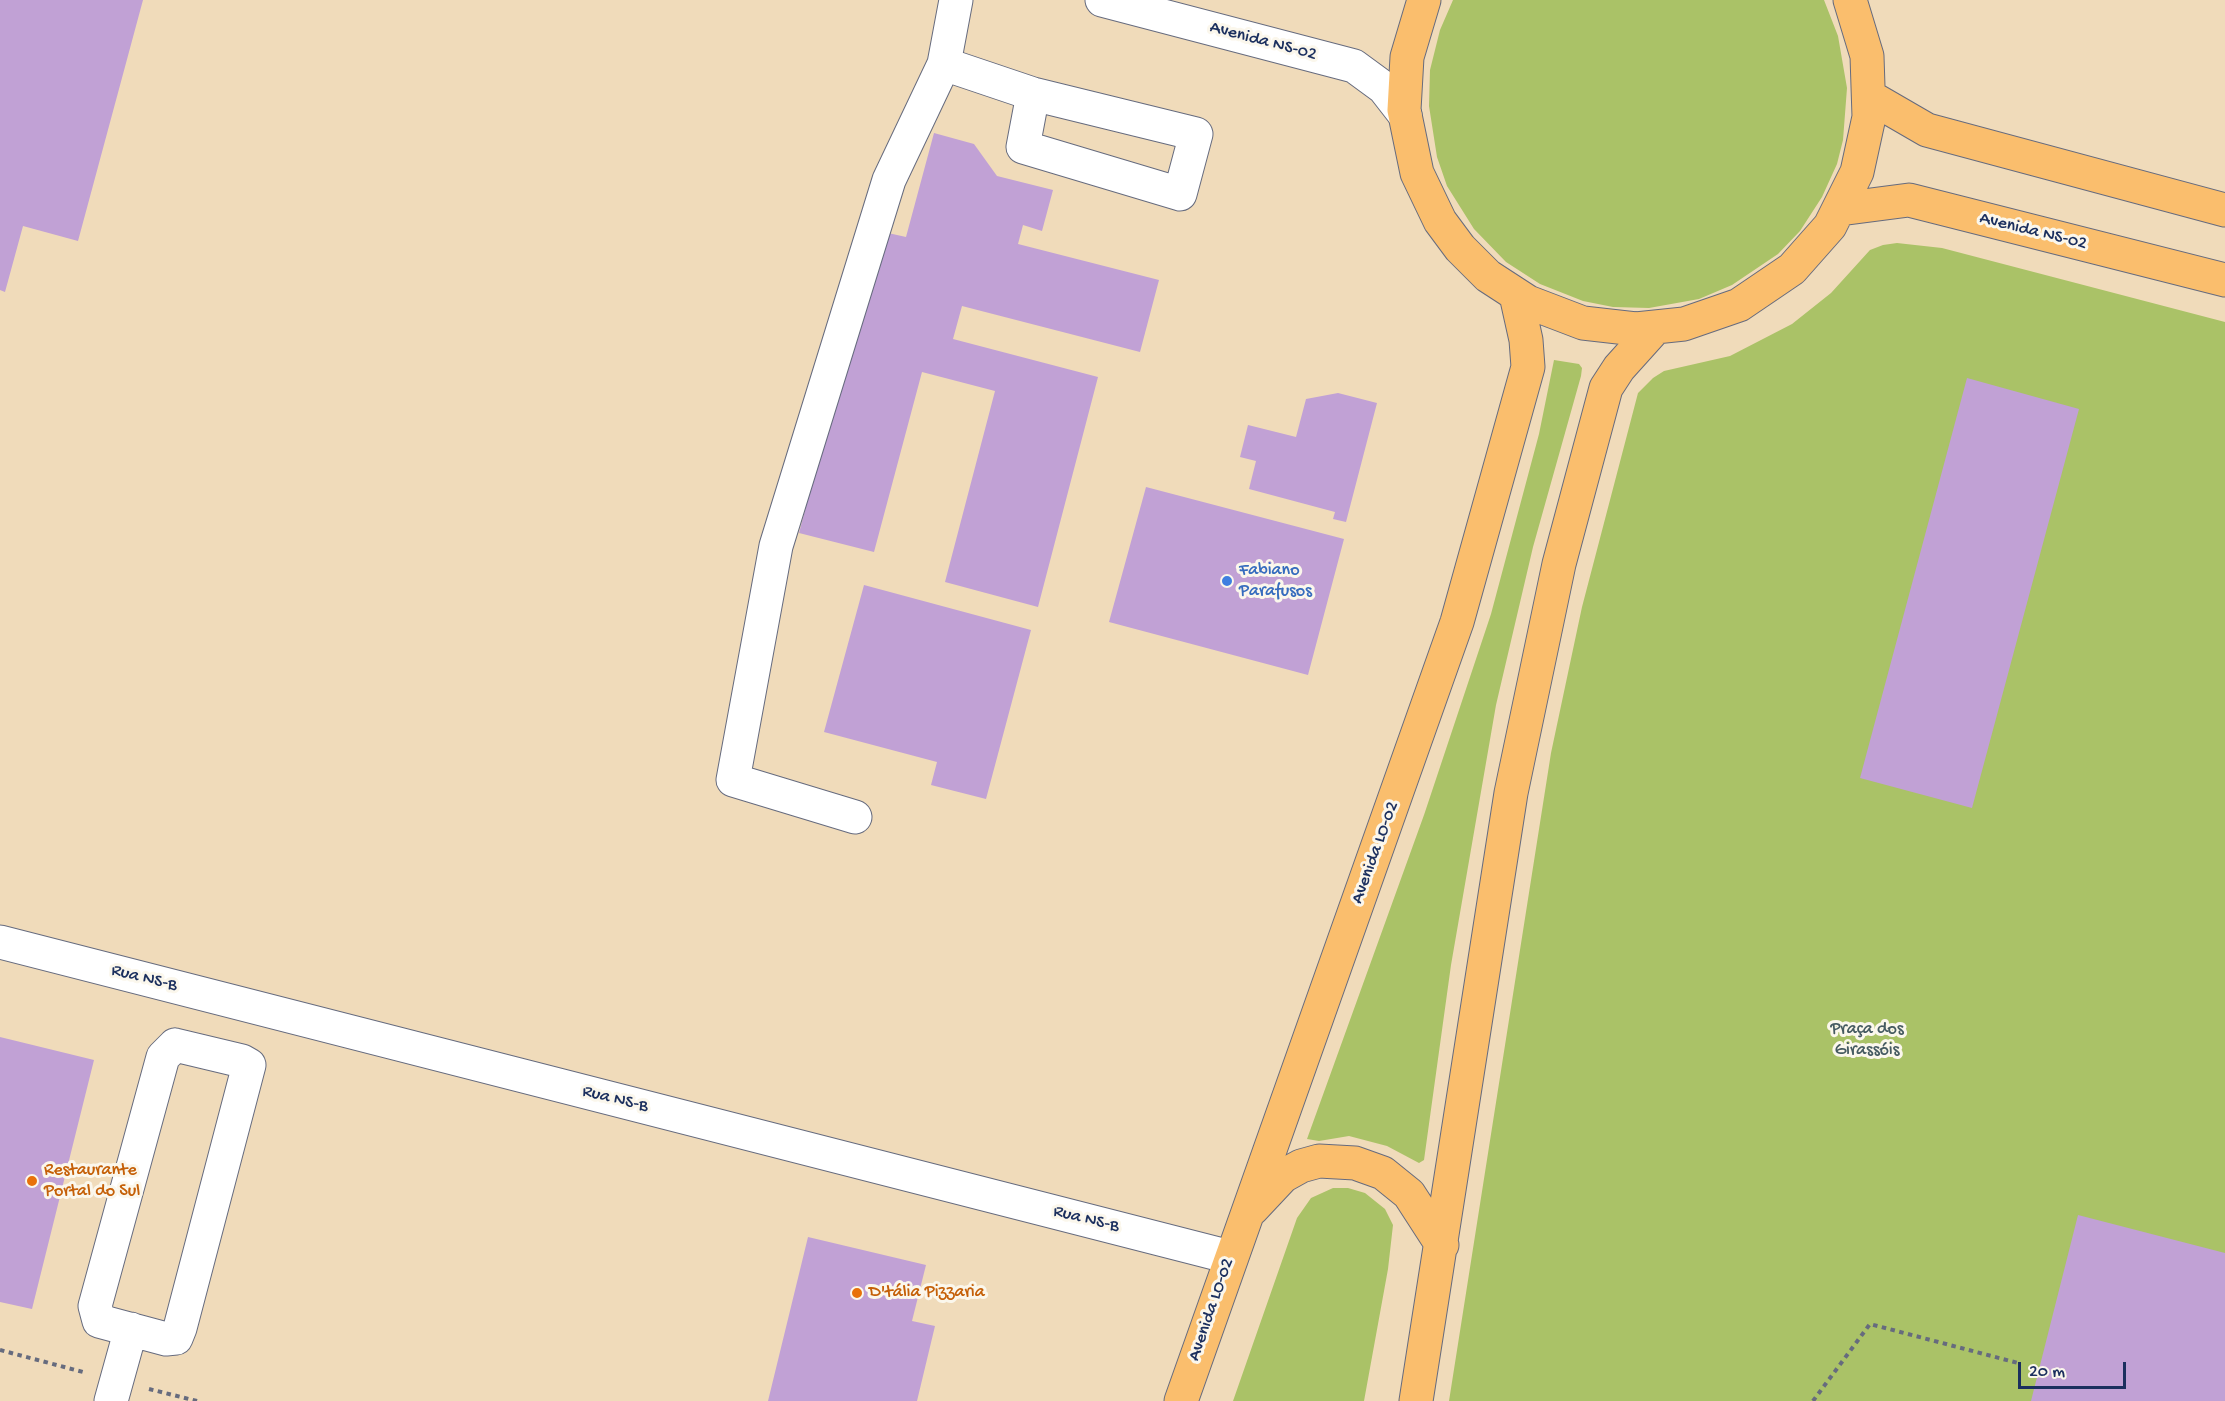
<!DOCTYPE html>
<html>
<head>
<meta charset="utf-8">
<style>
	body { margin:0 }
	#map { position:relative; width:2225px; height:1401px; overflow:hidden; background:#f0dbba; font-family:"Gochi Hand",sans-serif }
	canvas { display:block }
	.scale { position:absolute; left:2018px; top:1362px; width:108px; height:27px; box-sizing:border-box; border:3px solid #1b2f5e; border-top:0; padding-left:8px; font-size:18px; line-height:21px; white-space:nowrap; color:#1b2f5e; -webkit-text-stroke:4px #fbf7ec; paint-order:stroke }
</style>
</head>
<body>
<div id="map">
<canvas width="2225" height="1401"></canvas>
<div class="scale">20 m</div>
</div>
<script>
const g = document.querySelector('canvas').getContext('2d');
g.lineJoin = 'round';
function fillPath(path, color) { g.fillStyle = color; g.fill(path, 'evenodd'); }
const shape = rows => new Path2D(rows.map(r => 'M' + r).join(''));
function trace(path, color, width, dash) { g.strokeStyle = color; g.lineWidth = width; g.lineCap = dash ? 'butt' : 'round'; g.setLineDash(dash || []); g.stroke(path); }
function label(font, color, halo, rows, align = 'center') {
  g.font = font + ' "Gochi Hand",sans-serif'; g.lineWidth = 6; g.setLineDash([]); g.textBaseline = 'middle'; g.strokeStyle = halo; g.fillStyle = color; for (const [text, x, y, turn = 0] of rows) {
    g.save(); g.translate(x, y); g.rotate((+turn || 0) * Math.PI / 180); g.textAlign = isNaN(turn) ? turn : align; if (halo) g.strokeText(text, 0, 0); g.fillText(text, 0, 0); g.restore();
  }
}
fillPath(shape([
	[1453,0,1824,0,1838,36,1847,88,1843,140,1837,164,1822,197,1800,231,1778,254,1732,285,1699,299,1649,308,1613,307,1583,301,1540,284,1506,262,1474,229,1447,186,1437,157,1429,106,1430,70,1440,30],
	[1897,243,1942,248,2225,322,2225,1401,1449,1401,1551,753,1582,607,1638,393,1653,378,1664,371,1730,356,1792,324,1831,293,1870,250,1883,245],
	[1554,360,1579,364,1582,368,1581,376,1533,547,1496,705,1451,965,1424,1160,1419,1163,1387,1146,1349,1136,1319,1141,1307,1139,1424,815,1491,614,1539,434],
	[1333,1188,1348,1188,1365,1193,1385,1209,1393,1225,1388,1269,1364,1401,1233,1401,1297,1218,1311,1198]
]), '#aac267');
fillPath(shape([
	[0,0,143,0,78,241,23,226,5,292,0,290],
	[934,133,974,144,997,176,1053,190,1042,231,1023,225,1018,244,1159,280,1140,352,962,306,953,339,1098,377,1038,607,945,582,995,391,922,372,874,552,799,533,879,231,906,237],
	[1967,378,2079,409,1972,808,1860,778],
	[1338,393,1377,403,1346,522,1333,519,1335,512,1249,489,1256,461,1240,457,1248,425,1296,437,1306,399],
	[1146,487,1344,539,1308,675,1109,622],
	[864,585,1031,630,986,799,931,785,937,762,824,732],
	[0,1037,94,1060,32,1309,0,1302],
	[2078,1215,2225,1253,2225,1401,2031,1401],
	[808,1237,926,1265,912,1321,935,1326,917,1401,768,1401]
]), '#c1a1d5');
const minor = shape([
	[956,0,944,64,1033,94,1196,134,1180,194,1023,147,1033,94],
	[1102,0,1354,66,1384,88,1405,115],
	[855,817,733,780,776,546,889,180,944,64],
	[0,942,1230,1257],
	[175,1045,242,1061,249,1065,180,1328,176,1338,166,1339,99,1321,95,1306,163,1057,175,1045],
	[111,1401,131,1329]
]);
const major = shape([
	[1424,0,1407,57,1404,110,1417,173,1440,221,1460,248,1488,276,1528,302,1583,323,1636,329,1684,324,1739,305,1792,269,1830,226,1857,172,1869,117,1867,56,1850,0],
	[1870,97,1927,130,2225,210],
	[1840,209,1909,200,2225,280],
	[1252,1209,1283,1176,1301,1166,1319,1161,1355,1163,1383,1173,1409,1194,1442,1245],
	[1181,1401,1457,622,1528,367,1526,340,1516,295],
	[1416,1401,1511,793,1559,564,1606,388,1619,368,1655,328]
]);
trace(minor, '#666b7e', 35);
trace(major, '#666b7e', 35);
trace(shape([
	[0,1350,83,1372],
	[149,1389,197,1401],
	[1813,1401,1870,1324,2018,1363]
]), '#666b7e', 4, [4.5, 4.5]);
trace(minor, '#fff', 33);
trace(major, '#fabe6d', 33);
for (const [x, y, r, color] of [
	[1227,581,6,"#3f7fe0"],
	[32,1181,6,"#e8710a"],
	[857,1293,6,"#e8710a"]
]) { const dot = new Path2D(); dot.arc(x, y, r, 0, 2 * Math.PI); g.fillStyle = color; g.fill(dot); trace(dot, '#fbf7ec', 2); }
label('18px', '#1b2f5e', '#fbf7ec', [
	["Avenida NS-02",1263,42,15],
	["Avenida NS-02",2033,232,14],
	["Avenida LO-02",1376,853,-70],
	["Rua NS-B",144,979,14],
	["Rua NS-B",615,1100,14],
	["Rua NS-B",1086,1220,14],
	["Avenida LO-02",1212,1310,-71]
]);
label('18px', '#366cbe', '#fbf7ec', [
	["Fabiano",1239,571],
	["Parafusos",1239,592]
], 'left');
label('18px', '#465b61', '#fbf7ec', [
	["Praça dos",1867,1030],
	["Girassóis",1867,1051]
]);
label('18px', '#c56008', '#fbf7ec', [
	["Restaurante",44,1171],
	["Portal do Sul",44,1192],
	["D'tália Pizzaria",869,1293]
], 'left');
</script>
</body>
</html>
